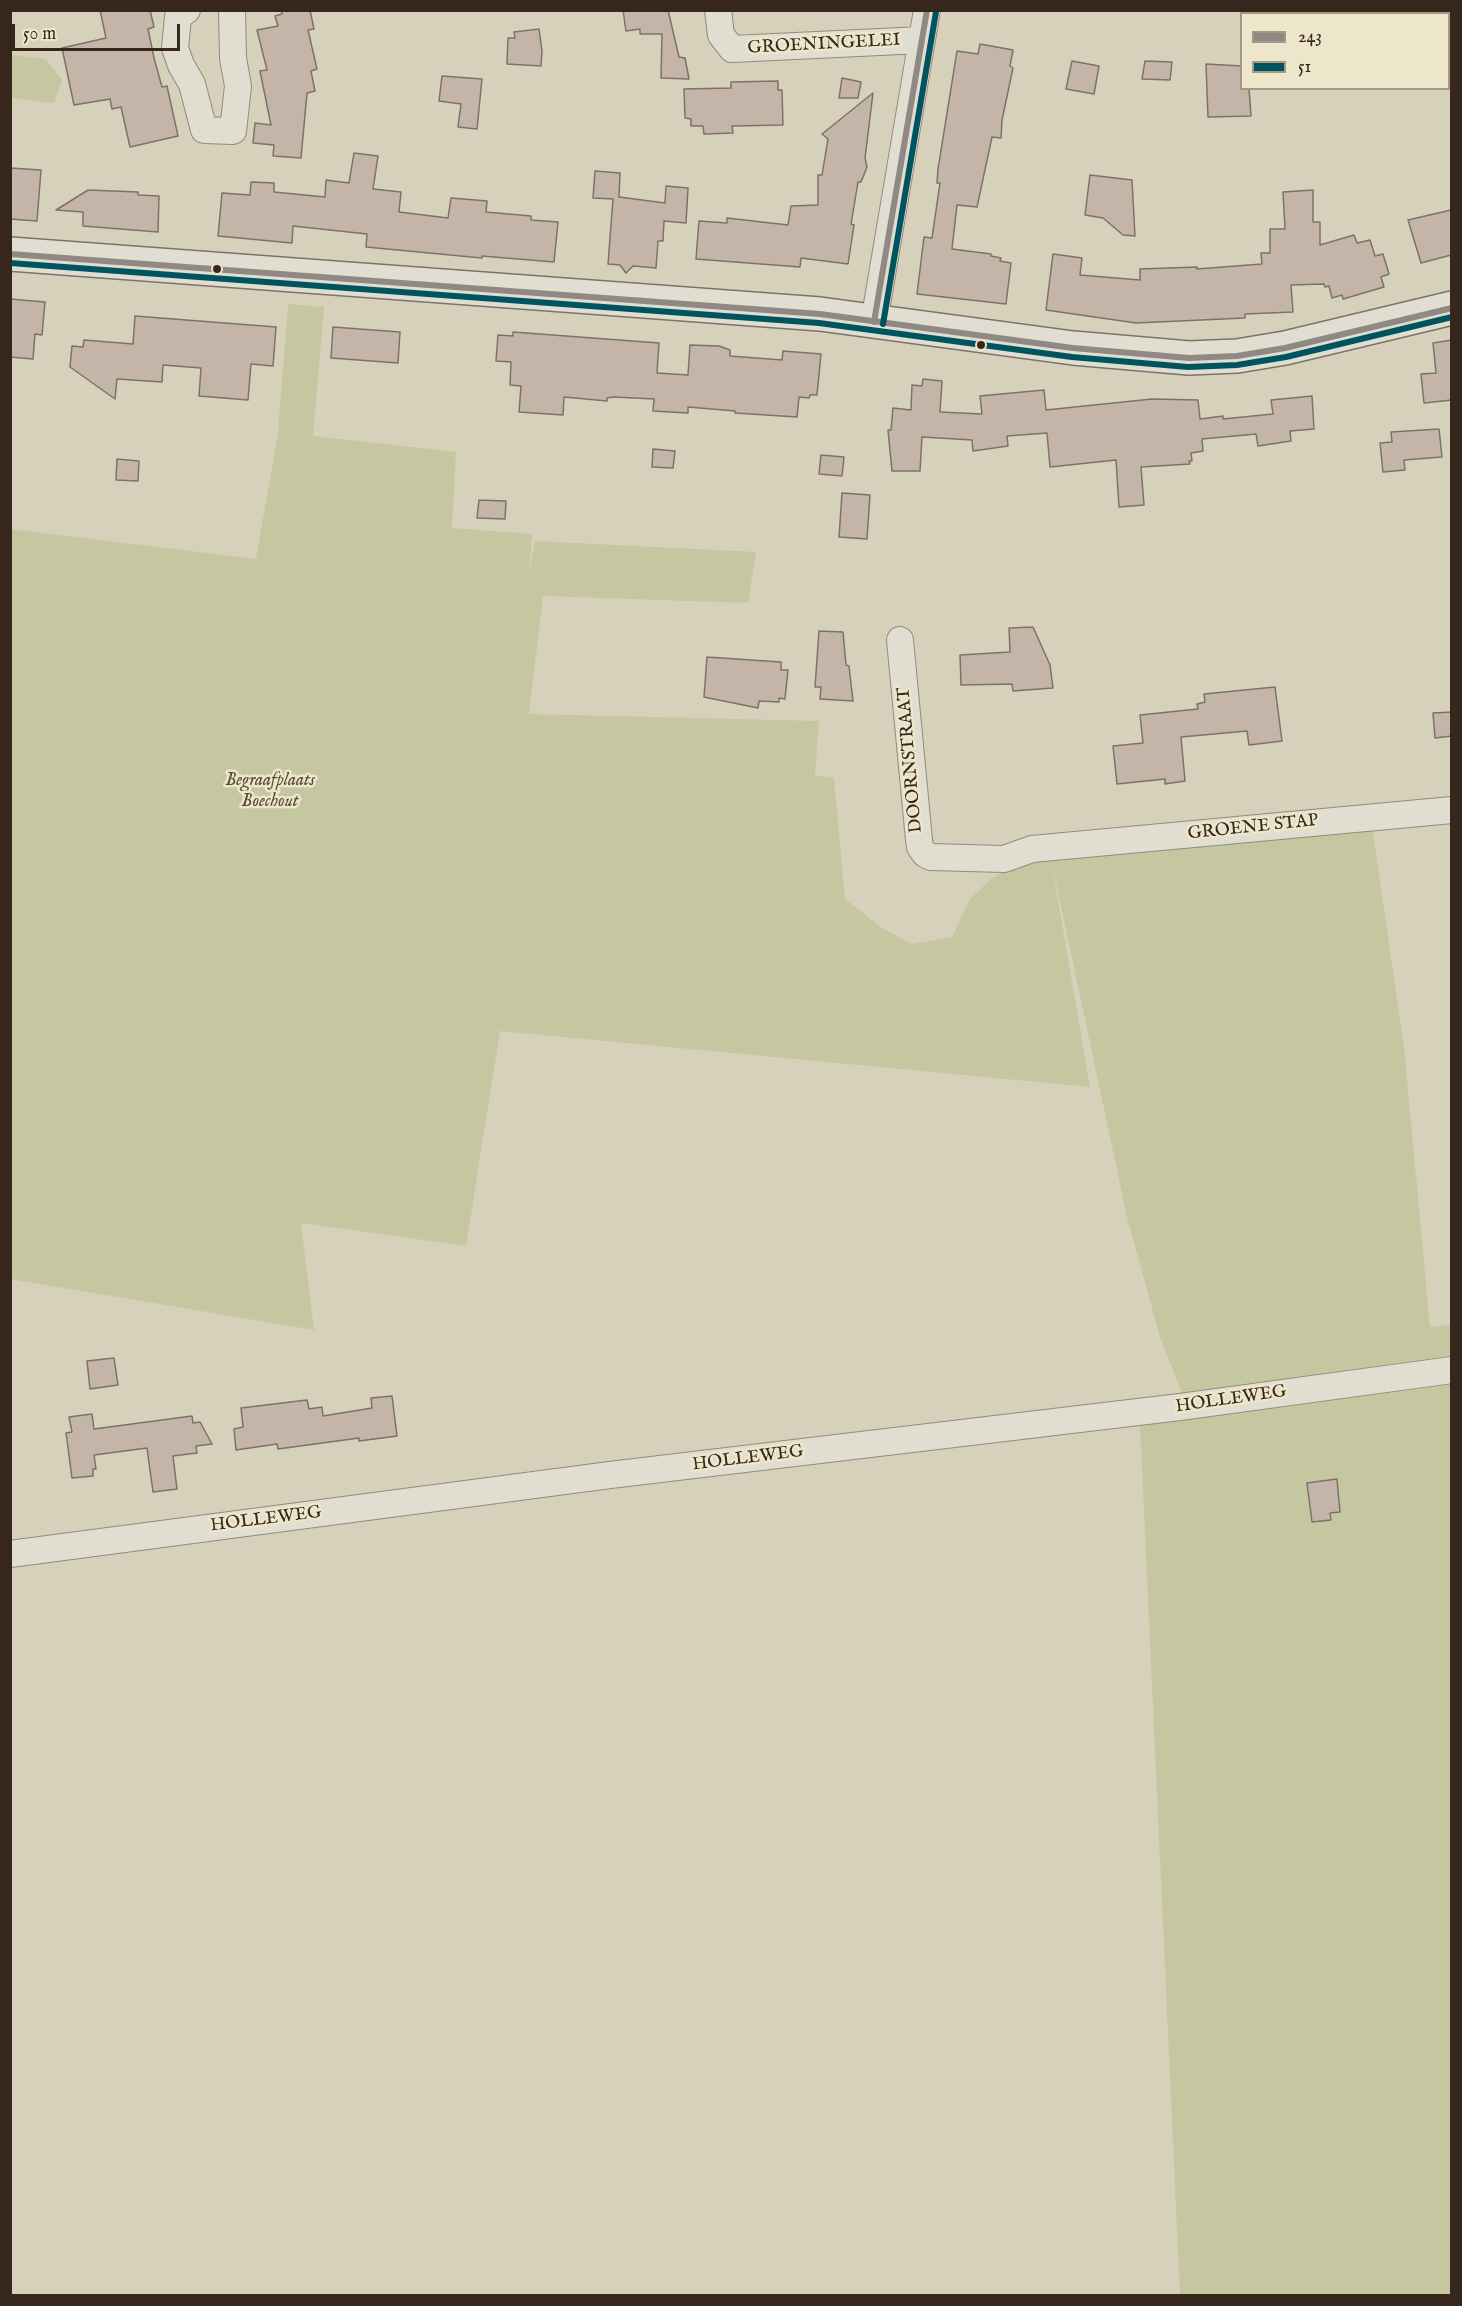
<!DOCTYPE html>
<html>
<head>
<meta charset="utf-8">
<style>
	body { margin:0 }
	#map { position:relative; width:1462px; height:2306px; overflow:hidden; background:#d7d1bb; font-family:"IM FELL English",serif }
	canvas { display:block }
	.frame { position:absolute; inset:0; border:12px solid #36261b; pointer-events:none }
	.legend { position:absolute; left:1240px; top:12px; width:210px; height:78px; box-sizing:border-box; background:#ede6ca; border:2px solid #a49984; margin:0; padding:8px 10px; list-style:none; font-size:18px; color:#36261b }
	.legend li { display:flex; align-items:center; gap:12px; height:30px }
	.legend b { width:30px; border:2px solid #a49984 }
	.scale { position:absolute; left:12px; top:24px; width:168px; height:27px; box-sizing:border-box; border:3px solid #36261b; border-top:0; padding-left:8px; font-size:18px; line-height:21px; white-space:nowrap; color:#36261b; -webkit-text-stroke:4px #ede6ca; paint-order:stroke }
</style>
</head>
<body>
<div id="map">
<canvas width="1462" height="2306"></canvas>
<div class="frame"></div>
<ul class="legend">
<li><b style="height:8px;background:#908882"></b>243</li>
<li><b style="height:8px;background:#005460"></b>51</li>
</ul>
<div class="scale">50 m</div>
</div>
<script>
const g = document.querySelector('canvas').getContext('2d');
g.lineJoin = 'round';
function fillPath(path, color) { g.fillStyle = color; g.fill(path, 'evenodd'); }
const shape = rows => new Path2D(rows.map(r => 'M' + r).join(''));
function trace(path, color, width, dash) { g.strokeStyle = color; g.lineWidth = width; g.lineCap = dash ? 'butt' : 'round'; g.setLineDash(dash || []); g.stroke(path); }
function label(font, color, halo, rows, align = 'center') {
  g.font = font + ' "IM FELL English",serif'; g.lineWidth = 5; g.setLineDash([]); g.textBaseline = 'middle'; g.strokeStyle = halo; g.fillStyle = color; for (const [text, x, y, turn = 0] of rows) {
    g.save(); g.translate(x, y); g.rotate((+turn || 0) * Math.PI / 180); g.textAlign = isNaN(turn) ? turn : align; if (halo) g.strokeText(text, 0, 0); g.fillText(text, 0, 0); g.restore();
  }
}
fillPath(shape([
	[11,55,46,59,62,80,54,103,11,98],
	[288,304,324,307,313,436,456,452,452,528,532,534,529,574,535,541,756,552,748,603,543,596,529,714,819,721,815,775,834,778,845,899,882,928,912,944,952,937,970,899,991,879,1020,862,1372,826,1404,1047,1430,1327,1451,1325,1451,2295,1180,2295,1140,1424,1191,1416,1160,1337,1127,1217,1051,859,1090,1087,500,1031,466,1246,301,1223,314,1330,11,1279,10,529,256,559,278,433]
]), '#c4c7a0');
const building = shape([
	[100,10,150,10,154,27,148,29,154,58,162,87,167,86,178,136,130,147,121,107,112,109,110,99,74,105,62,48,106,38,100,10],
	[281,10,310,10,314,29,308,30,317,69,311,71,315,91,307,93,301,158,273,156,274,145,253,143,255,123,271,125,260,71,267,70,257,30,278,26,275,16,282,14,281,10],
	[623,10,668,10,679,57,685,58,689,79,661,78,662,34,640,34,640,29,626,31,623,10],
	[539,29,542,51,541,66,507,64,508,38,515,38,514,32,539,29],
	[980,44,1013,50,1010,66,1013,68,1002,120,1001,138,992,137,977,207,957,205,952,249,991,254,991,256,1001,258,1000,261,1011,263,1006,304,917,294,924,237,932,238,940,183,937,183,938,169,957,51,978,54,980,44],
	[1072,61,1099,66,1094,94,1066,89,1072,61],
	[1145,61,1172,62,1170,80,1142,79,1145,61],
	[1206,64,1242,66,1242,88,1249,88,1251,116,1208,117,1206,64],
	[442,76,482,79,477,129,458,127,461,104,439,101,442,76],
	[842,78,861,82,858,98,839,98,842,78],
	[778,81,778,90,782,90,783,125,732,126,733,133,704,134,703,126,691,126,691,119,685,118,684,89,731,88,731,82,778,81],
	[873,93,865,158,867,167,861,182,858,182,851,224,854,225,848,264,801,258,800,267,696,259,699,221,727,223,727,218,788,225,791,206,818,205,818,175,822,175,828,139,822,134,873,93],
	[354,153,378,156,373,189,401,192,399,212,448,218,451,198,487,201,486,212,531,216,531,220,558,222,554,262,482,256,482,258,366,247,367,234,293,226,292,243,218,236,222,193,250,195,251,182,274,183,274,192,325,197,326,180,349,183,354,153],
	[10,168,41,170,37,221,10,219,10,168],
	[595,171,620,173,619,197,665,203,666,186,688,188,686,223,664,221,663,241,658,241,656,268,633,266,626,273,620,265,608,264,613,199,593,198,595,171],
	[1090,175,1132,180,1135,236,1123,235,1103,218,1085,215,1090,175],
	[88,190,138,192,138,195,159,196,158,232,83,226,83,212,56,210,88,190],
	[1313,190,1313,222,1320,222,1320,245,1354,235,1357,243,1370,240,1375,256,1383,254,1389,274,1381,277,1384,287,1343,299,1342,295,1332,298,1329,286,1325,287,1324,284,1291,285,1293,312,1245,314,1245,318,1136,323,1046,310,1053,254,1082,258,1080,275,1140,280,1140,269,1197,267,1197,269,1262,264,1261,253,1270,253,1270,229,1285,229,1283,192,1313,190],
	[1451,210,1451,255,1421,263,1408,220,1451,210],
	[10,299,45,302,42,335,35,334,33,359,10,357,10,299],
	[135,316,276,327,273,366,251,364,248,400,199,396,201,368,163,365,162,382,117,379,115,399,70,367,72,346,83,347,84,340,133,344,135,316],
	[333,327,400,332,398,363,331,358,333,327],
	[513,332,659,343,657,373,688,375,690,345,719,346,730,350,730,356,782,360,783,351,821,354,817,395,810,395,809,398,799,397,797,417,735,413,735,411,688,407,688,413,653,411,654,399,614,397,607,398,607,401,564,397,563,415,519,412,521,386,510,385,511,362,496,361,498,335,513,336,513,332],
	[1452,340,1452,400,1424,403,1421,374,1436,373,1433,343,1452,340],
	[923,379,942,381,940,412,982,414,980,396,1044,390,1046,410,1152,399,1198,400,1200,419,1223,416,1223,419,1273,414,1271,400,1312,396,1314,429,1290,431,1291,441,1258,446,1256,434,1202,439,1203,451,1191,453,1192,461,1189,461,1190,464,1141,467,1144,505,1119,507,1116,460,1050,467,1047,433,1007,436,1008,446,973,451,972,440,922,437,920,471,892,471,888,430,891,430,893,408,911,410,912,385,922,386,923,379],
	[1439,429,1442,457,1404,460,1405,470,1383,472,1380,443,1392,442,1391,432,1439,429],
	[653,449,675,451,673,468,652,467,653,449],
	[821,455,844,457,842,476,819,474,821,455],
	[117,459,139,461,138,481,116,480,117,459],
	[842,493,870,495,867,539,839,537,842,493],
	[479,500,506,501,505,519,477,518,479,500],
	[1033,627,1050,665,1053,688,1013,691,1012,684,961,685,960,655,1010,652,1009,628,1033,627],
	[819,631,843,632,846,665,849,666,853,701,820,699,821,687,815,687,819,631],
	[707,657,781,662,781,670,788,670,785,699,779,698,779,702,759,701,758,708,704,697,707,657],
	[1275,687,1282,741,1249,745,1247,731,1181,737,1185,781,1165,784,1165,779,1117,784,1113,746,1143,743,1140,715,1198,709,1197,704,1205,702,1204,694,1275,687],
	[1452,712,1452,736,1435,738,1433,713,1452,712],
	[114,1358,118,1385,90,1389,87,1361,114,1358],
	[392,1396,397,1436,359,1441,359,1438,278,1449,277,1444,236,1450,234,1429,243,1427,241,1408,307,1400,309,1409,322,1407,323,1416,372,1408,371,1398,392,1396],
	[92,1414,94,1429,192,1416,193,1423,200,1422,212,1444,196,1446,197,1453,173,1456,177,1489,153,1492,147,1448,94,1455,96,1469,93,1469,93,1476,72,1478,66,1433,72,1432,69,1417,92,1414],
	[1337,1479,1340,1512,1330,1513,1331,1520,1312,1522,1307,1483,1337,1479]
]);
fillPath(building, '#c4b5a8');
trace(building, '#7a7468', 1.5);
const street = shape([
	[187,10,178,17,175,48,181,65,192,84,204,130,233,131,238,86,233,58,232,10],
	[718,10,721,35,732,49,922,40],
	[874,322,927,10],
	[900,640,919,840,920,847,925,854,931,857,1004,859,1032,849,1452,810],
	[10,1554,610,1475,1180,1407,1452,1370]
]);
const secondary = shape([
	[10,254,820,314,1073,348,1189,358,1237,356,1285,348,1452,308]
]);
trace(street, '#918b7d', 28);
trace(secondary, '#7a7468', 36);
trace(street, '#e0ddd1', 26);
trace(secondary, '#e0ddd1', 33);
trace(shape([
	[10,254,820,314,1073,348,1189,358,1237,356,1285,348,1452,308],
	[874,322,927,10]
]), '#908882', 6);
trace(shape([
	[10,263,819,323,1072,357,1188,367,1237,365,1286,357,1452,317],
	[883,324,936,12]
]), '#005460', 6);
for (const [x, y, r, color] of [
	[217,269,5,"#36261b"],
	[981,345,5,"#36261b"]
]) { const dot = new Path2D(); dot.arc(x, y, r, 0, 2 * Math.PI); g.fillStyle = color; g.fill(dot); trace(dot, '#ede6ca', 2); }
label('18px', '#36261b', '#ede6ca', [
	["GROENINGELEI",824,45,-3],
	["DOORNSTRAAT",911,760,-95],
	["GROENE STAP",1253,828,-6],
	["HOLLEWEG",1231,1400,-8],
	["HOLLEWEG",748,1459,-7],
	["HOLLEWEG",266,1520,-7]
]);
label('italic 18px', '#564c37', '#ede6ca', [
	["Begraafplaats",270,781],
	["Boechout",270,802]
]);
</script>
</body>
</html>
